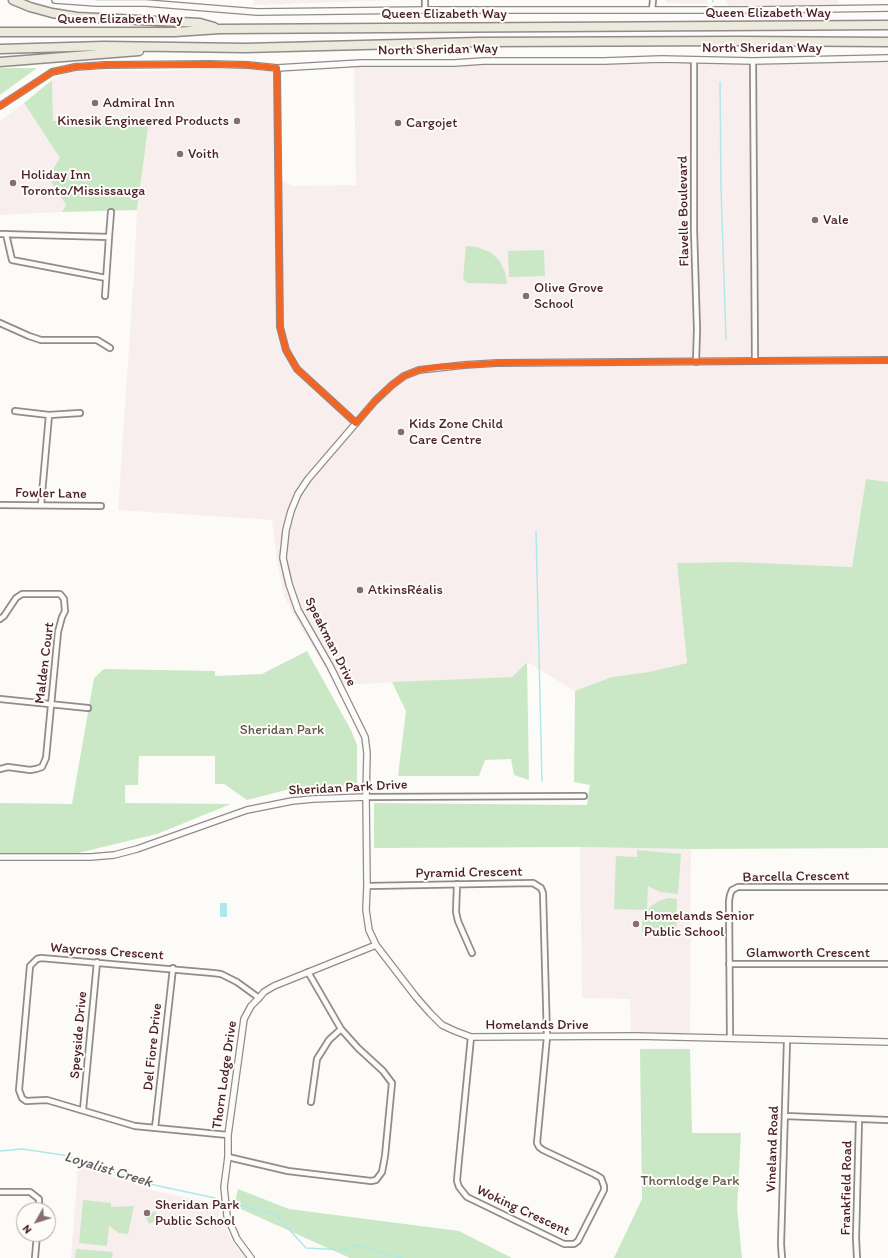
<!DOCTYPE html>
<html>
<head>
<meta charset="utf-8">
<style>
	body { margin:0 }
	#map { position:relative; width:888px; height:1258px; overflow:hidden; background:#fcfbf8; font-family:Itim,sans-serif }
	canvas { display:block }
	.north { position:absolute; left:16px; top:1202px; width:40px; height:40px; box-sizing:border-box; background:#fdfcf7; border:1px solid #b5a4a5; border-radius:50%; rotate:231deg; font-size:11px; font-weight:700; line-height:16px; text-align:center; color:#4a1f2b }
	.north::after { content:''; display:block; margin:auto; width:14px; height:18px; background:#886c73; clip-path:polygon(50% 0,100% 100%,50% 72%,0 100%) }
</style>
</head>
<body>
<div id="map">
<canvas width="888" height="1258"></canvas>
<div class="north">N</div>
</div>
<script>
const g = document.querySelector('canvas').getContext('2d');
g.lineJoin = 'round';
function fillPath(path, color) { g.fillStyle = color; g.fill(path, 'evenodd'); }
const shape = rows => new Path2D(rows.map(r => 'M' + r).join(''));
function trace(path, color, width, dash) { g.strokeStyle = color; g.lineWidth = width; g.lineCap = dash ? 'butt' : 'round'; g.setLineDash(dash || []); g.stroke(path); }
function label(font, color, halo, rows, align = 'center') {
  g.font = font + ' Itim,sans-serif'; g.lineWidth = 4; g.setLineDash([]); g.textBaseline = 'middle'; g.strokeStyle = halo; g.fillStyle = color; for (const [text, x, y, turn = 0] of rows) {
    g.save(); g.translate(x, y); g.rotate((+turn || 0) * Math.PI / 180); g.textAlign = isNaN(turn) ? turn : align; if (halo) g.strokeText(text, 0, 0); g.fillText(text, 0, 0); g.restore();
  }
}
fillPath(shape([
	[254,0,396,0,254,5],
	[665,0,707,0,707,4,668,3],
	[726,0,838,0,839,5,728,6],
	[742,61,888,62,888,482,866,479,852,567,737,562,677,563,687,663,649,672,612,677,575,691,527,662,512,677,336,685,300,626,284,596,277,560,272,520,118,510,134,274,137,210,149,121,53,121,52,80,71,70,156,71,267,67,273,72,277,125,278,178,292,186,356,185,354,65,672,64,702,62],
	[24,103,60,158,48,177,66,205,62,212,0,215,0,121],
	[580,847,691,849,690,1033,631,1033,630,999,582,998],
	[78,1166,156,1191,217,1204,222,1221,230,1238,245,1258,71,1258]
]), '#f8eeee');
fillPath(shape([
	[0,68,37,68,0,95],
	[52,80,53,121,149,121,137,210,62,212,66,205,48,177,60,158,24,103],
	[466,246,477,247,490,252,499,260,505,272,507,284,467,283,463,279],
	[544,250,545,276,509,277,508,251],
	[866,479,888,482,888,848,691,849,580,847,374,848,374,803,587,805,590,785,574,782,575,691,612,677,649,672,687,663,677,563,737,562,852,567],
	[307,651,351,730,357,745,357,785,290,789,247,800,224,784,215,784,215,756,139,756,138,785,125,785,125,803,231,804,157,834,78,853,45,855,0,855,0,803,72,804,94,678,104,669,215,671,215,676,262,674],
	[527,662,529,780,514,775,511,759,485,760,479,776,398,776,406,711,392,682,512,677],
	[637,850,681,854,678,894,660,892,648,886,647,910,614,909,616,856,637,857],
	[668,898,677,899,676,934,642,932,642,923,645,914,651,906,659,901],
	[640,1049,690,1049,692,1133,741,1133,737,1208,742,1258,614,1258,642,1199],
	[238,1189,289,1209,459,1231,512,1258,350,1258,234,1206],
	[83,1200,111,1203,111,1207,134,1206,128,1234,119,1233,109,1226,107,1246,79,1243],
	[155,1211,159,1219,149,1224,145,1216],
	[76,1249,113,1252,112,1258,75,1258]
]), '#cae8c6');
fillPath(shape([
	[220,903,227,903,227,917,220,917]
]), '#afe8eb');
trace(shape([
	[713,2,713,0],
	[720,82,721,188,726,339],
	[536,531,542,781],
	[0,1151,22,1149,63,1155,154,1185,215,1198],
	[235,1204,276,1215,306,1248,345,1250,355,1245,402,1258]
]), '#afe8eb', 1.5);
const minor = shape([
	[425,0,425,10],
	[652,10,653,0],
	[694,60,694,230,697,329,696,362],
	[753,61,755,361],
	[277,68,280,327,286,350,297,369,356,423],
	[0,234,109,237,105,296],
	[6,234,12,260,106,278],
	[109,237,111,212],
	[0,323,29,336,41,340,97,340,110,348],
	[15,411,49,415,80,413],
	[0,505,101,506],
	[41,505,49,415],
	[0,619,4,616,16,598,22,594,60,594,64,599,65,611,62,617,58,632,46,758,42,767,36,769,30,770,8,767,0,769],
	[0,699,88,708],
	[366,797,584,796],
	[457,884,456,912,458,921,472,953],
	[367,886,533,883,541,888,543,893,547,1037,537,1143,539,1147,543,1150,594,1174,601,1178,604,1186,604,1190,578,1241,574,1244,564,1244,467,1197,459,1187,457,1181,458,1169,471,1037],
	[729,964,888,964],
	[730,1038,729,901,730,895,732,890,738,887,888,887],
	[311,1102,317,1059,329,1040,341,1029],
	[83,1110,97,962],
	[785,1116,888,1120],
	[155,1128,173,968],
	[228,1135,135,1126,47,1100,26,1101,22,1098,19,1090,30,966,37,959,41,958,213,973,221,974,237,982,259,998],
	[228,1157,288,1171,371,1181,376,1180,382,1172,385,1156,392,1083,383,1071,358,1048,341,1029,308,972],
	[0,1192,30,1192,39,1199,39,1210],
	[35,1258,37,1234],
	[782,1258,781,1244,787,1041],
	[857,1258,856,1238,859,1119]
]);
const tertiary = shape([
	[55,0,97,3,146,3,257,12,425,10,751,10,888,8],
	[0,106,52,72,75,67,105,65,210,64,248,65,277,68,361,63,454,63,484,61,604,61,661,59,753,61,888,58],
	[888,360,497,363,464,365,419,370,404,376,392,385,375,401,308,479,298,494,291,511,286,530,283,558,289,584,298,610,330,666,365,737,367,753,366,797,367,886,366,910,369,930,376,945,416,997,430,1013,442,1025,455,1031,471,1037,635,1036,888,1042],
	[0,857,91,857,114,855,137,849,247,810,292,801,313,799,366,797],
	[251,1258,237,1239,227,1216,224,1187,228,1157,228,1135,244,1019,251,1006,259,998,264,992,274,986,376,945]
]);
const motorway = shape([
	[13,0,30,7,52,13,77,17,200,23,214,27],
	[0,32,175,32,220,29,888,25],
	[0,49,104,46,245,48,479,42,739,41,888,42],
	[0,62,139,51]
]);
trace(minor, '#928a8b', 8);
trace(tertiary, '#928a8b', 8);
trace(motorway, '#928a8b', 11);
trace(minor, '#fbfbf9', 4.5);
trace(tertiary, '#fbfbf9', 5.5);
trace(motorway, '#eceadd', 8);
trace(shape([
	[0,106,52,72,75,67,105,65,210,64,248,65,277,68,280,327,286,350,297,369,356,423,375,401,392,385,404,376,419,370,438,367,497,363,888,360]
]), '#f26522', 6);
for (const [x, y, r, color] of [
	[95,103,4,"#886c73"],
	[237,121,4,"#886c73"],
	[398,123,4,"#886c73"],
	[180,154,4,"#886c73"],
	[13,183,4,"#886c73"],
	[815,220,4,"#886c73"],
	[526,296,4,"#886c73"],
	[401,432,4,"#886c73"],
	[360,590,4,"#886c73"],
	[636,924,4,"#886c73"],
	[147,1213,4,"#886c73"]
]) { const dot = new Path2D(); dot.arc(x, y, r, 0, 2 * Math.PI); g.fillStyle = color; g.fill(dot); trace(dot, '#fdfcf7', 1.5); }
label('14px', '#4a1f2b', '#fdfcf7', [
	["Queen Elizabeth Way",768,13],
	["Queen Elizabeth Way",444,14],
	["Queen Elizabeth Way",120,19],
	["North Sheridan Way",762,48],
	["North Sheridan Way",438,50,-1],
	["Flavelle Boulevard",684,211,-91],
	["Fowler Lane",51,494,1],
	["Speakman Drive",330,642,63],
	["Malden Court",45,663,-83],
	["Sheridan Park Drive",348,788,-3],
	["Pyramid Crescent",469,873,-1],
	["Barcella Crescent",796,877,-1],
	["Waycross Crescent",107,952,4],
	["Glamworth Crescent",808,953],
	["Homelands Drive",537,1025],
	["Speyside Drive",79,1035,-85],
	["Del Fiore Drive",153,1047,-84],
	["Thorn Lodge Drive",225,1075,-82],
	["Vineland Road",773,1149,-88],
	["Frankfield Road",847,1188,-89],
	["Woking Crescent",523,1211,25]
]);
label('14px', '#4a1f2b', '#fdfcf7', [
	["Admiral Inn",103,103],
	["Kinesik Engineered Products",229,121,"right"],
	["Cargojet",406,123],
	["Voith",188,154],
	["Holiday Inn",21,175],
	["Toronto/Mississauga",21,191],
	["Vale",823,220],
	["Olive Grove",534,288],
	["School",534,304],
	["Kids Zone Child",409,424],
	["Care Centre",409,440],
	["AtkinsRéalis",368,590],
	["Homelands Senior",644,916],
	["Public School",644,932],
	["Sheridan Park",155,1205],
	["Public School",155,1221]
], 'left');
label('14px', '#64574d', '#fdfcf7', [
	["Sheridan Park",282,730],
	["Thornlodge Park",690,1181]
]);
label('italic 15px', '#5e5963', '#fdfcf7', [
	["Loyalist Creek",108,1170,17]
]);
</script>
</body>
</html>
